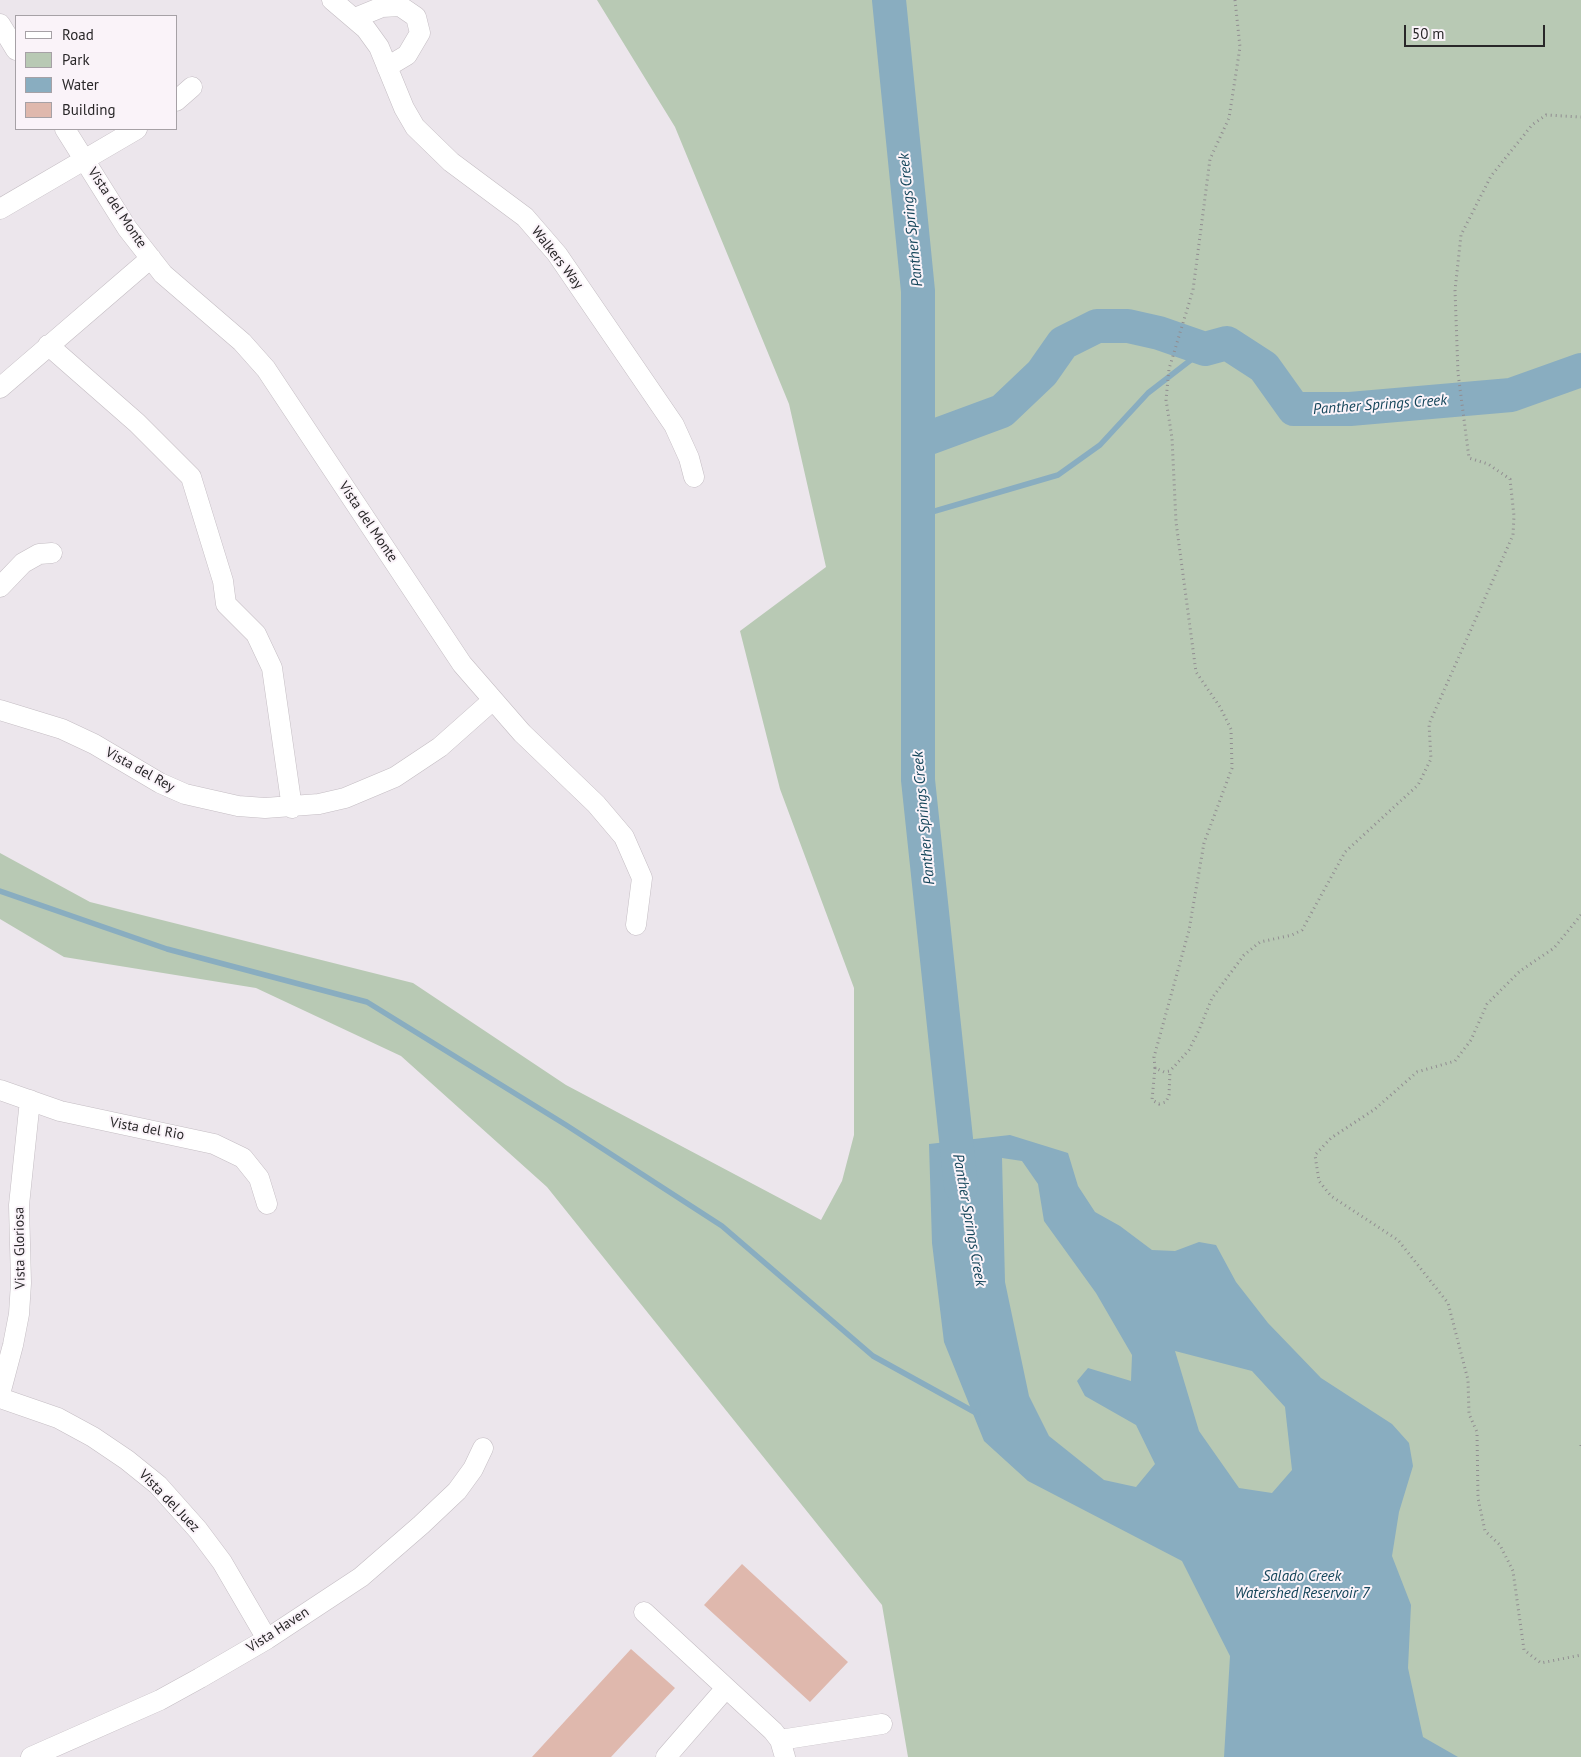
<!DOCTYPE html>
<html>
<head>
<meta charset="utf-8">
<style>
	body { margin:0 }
	#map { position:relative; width:1581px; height:1757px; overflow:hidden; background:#ece6ec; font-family:"PT Sans",sans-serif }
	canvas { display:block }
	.legend { position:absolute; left:15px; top:15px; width:162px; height:115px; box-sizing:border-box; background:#faf3f9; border:1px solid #a6a1a6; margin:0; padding:6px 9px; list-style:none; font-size:15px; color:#292729 }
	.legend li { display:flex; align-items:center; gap:10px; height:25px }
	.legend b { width:25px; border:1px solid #a6a1a6 }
	.scale { position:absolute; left:1404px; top:25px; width:141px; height:22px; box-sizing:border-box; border:2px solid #292729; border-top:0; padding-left:6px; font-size:15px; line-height:18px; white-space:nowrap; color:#292729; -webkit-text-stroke:4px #faf3f9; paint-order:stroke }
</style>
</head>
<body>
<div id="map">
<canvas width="1581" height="1757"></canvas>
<ul class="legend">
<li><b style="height:6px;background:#fff"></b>Road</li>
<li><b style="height:14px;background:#b8c9b4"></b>Park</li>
<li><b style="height:14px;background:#89adc0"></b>Water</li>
<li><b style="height:14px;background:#dfb8ad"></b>Building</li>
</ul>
<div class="scale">50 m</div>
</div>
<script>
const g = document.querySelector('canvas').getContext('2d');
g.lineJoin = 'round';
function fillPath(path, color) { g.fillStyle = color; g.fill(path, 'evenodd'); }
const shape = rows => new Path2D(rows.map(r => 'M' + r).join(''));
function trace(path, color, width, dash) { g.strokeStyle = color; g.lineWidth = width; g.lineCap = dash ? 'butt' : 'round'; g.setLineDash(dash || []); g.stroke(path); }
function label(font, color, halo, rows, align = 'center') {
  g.font = font + ' "PT Sans",sans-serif'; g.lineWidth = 4; g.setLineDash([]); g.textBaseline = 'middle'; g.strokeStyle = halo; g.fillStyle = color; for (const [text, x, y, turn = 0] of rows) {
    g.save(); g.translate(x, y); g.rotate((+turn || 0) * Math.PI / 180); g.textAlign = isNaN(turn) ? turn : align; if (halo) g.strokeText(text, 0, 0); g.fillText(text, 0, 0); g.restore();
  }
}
fillPath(shape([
	[597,0,1581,0,1581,1757,908,1757,882,1605,547,1187,401,1056,256,988,64,957,0,919,0,853,90,902,413,983,566,1085,821,1220,842,1181,854,1135,854,988,780,789,740,631,826,567,789,404,675,127]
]), '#b8c9b4');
fillPath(shape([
	[1010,1135,1068,1153,1078,1186,1095,1212,1120,1226,1152,1250,1175,1251,1199,1242,1216,1245,1236,1282,1268,1323,1321,1378,1392,1424,1409,1443,1413,1466,1399,1512,1392,1556,1411,1605,1408,1668,1423,1737,1458,1757,1224,1757,1230,1656,1182,1561,1028,1481,984,1441,944,1342,932,1243,929,1144],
	[1002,1158,1022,1161,1038,1184,1044,1221,1096,1293,1132,1355,1131,1381,1088,1368,1077,1381,1085,1396,1136,1425,1155,1464,1136,1487,1104,1480,1049,1436,1029,1396,1005,1282],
	[1175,1351,1252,1371,1285,1407,1292,1470,1272,1493,1239,1488,1199,1431]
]), '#89adc0');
trace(shape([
	[918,516,1058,475,1100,445,1148,393,1205,349],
	[0,891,167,949,367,1002,566,1125,722,1226,873,1356,978,1414]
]), '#89adc0', 5.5);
trace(shape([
	[889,0,918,291,918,780,961,1186],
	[918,442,1002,411,1042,373,1063,343,1097,326,1128,326,1159,333,1205,349,1227,343,1264,367,1294,409,1350,409,1511,395,1581,370]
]), '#89adc0', 34);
fillPath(shape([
	[742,1564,848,1662,810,1702,704,1605],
	[631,1649,675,1688,611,1757,532,1757]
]), '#dfb8ad');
const minor = shape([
	[332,0,366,29,379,47,404,108,415,127,451,162,525,217,557,254,674,425,689,458,694,477],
	[355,18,382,7,400,6,416,17,420,33,407,55,387,67],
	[0,24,16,50],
	[176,101,192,87],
	[65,129,127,228,163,274,242,342,266,369,462,664,522,733,596,804,624,837,642,878,636,925],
	[0,209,137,129],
	[48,345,137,423,191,477,223,581,226,604,256,634,272,668,292,808],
	[0,388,151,258],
	[0,587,23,563,39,554,52,553],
	[0,710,62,729,94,744,160,783,185,794,238,806,265,808,319,804,345,798,395,777,440,747,493,700],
	[0,1090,60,1111,214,1144,243,1158,259,1178,267,1204],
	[0,1394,13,1345,19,1314,21,1283,19,1205,30,1100],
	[0,1398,58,1418,93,1437,127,1460,158,1485,198,1530,222,1562,267,1639],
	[644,1612,773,1731,780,1740,785,1757],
	[780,1740,882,1724],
	[31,1757,160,1700,200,1678,267,1639,361,1577,421,1525,457,1491,473,1469,483,1448],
	[666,1757,726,1688]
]);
trace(minor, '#c4bdc3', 21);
trace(shape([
	[1235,0,1240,47,1229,118,1210,159,1193,290,1169,369,1166,400,1172,438,1176,522,1196,672,1220,707,1231,729,1232,768,1204,843,1189,930,1154,1057,1155,1068,1164,1072,1170,1071,1189,1050,1199,1030,1212,998,1244,955,1260,942,1292,935,1302,930,1345,852,1418,785,1431,759,1429,724,1513,535,1514,516,1510,479,1488,464,1469,458,1458,373,1455,290,1461,235,1491,176,1532,125,1546,115,1581,117],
	[1581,915,1554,948,1520,971,1487,1004,1471,1040,1455,1061,1417,1072,1375,1109,1331,1138,1315,1155,1319,1181,1331,1196,1398,1240,1448,1303,1468,1380,1469,1414,1477,1432,1478,1498,1485,1531,1500,1545,1513,1571,1524,1650,1541,1663,1581,1655],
	[1155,1068,1152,1100,1159,1104,1166,1102,1169,1095,1170,1071],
	[1581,1445,1581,1447]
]), '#918d91', 3, [1, 4]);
trace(minor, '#fff', 20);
label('14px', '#292729', '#faf3f9', [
	["Vista del Monte",117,208,56],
	["Walkers Way",557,258,52],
	["Vista del Monte",368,522,56],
	["Vista del Rey",140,770,29],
	["Vista del Rio",147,1129,10],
	["Vista Gloriosa",20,1248,-91],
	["Vista del Juez",169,1501,46],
	["Vista Haven",278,1630,-33]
]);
label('italic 15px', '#14455a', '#faf3f9', [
	["Panther Springs Creek",911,220,-96],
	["Panther Springs Creek",1380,405,-4],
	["Panther Springs Creek",924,818,-95],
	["Panther Springs Creek",969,1220,80],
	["Salado Creek",1302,1577],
	["Watershed Reservoir 7",1302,1594]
]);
</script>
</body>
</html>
